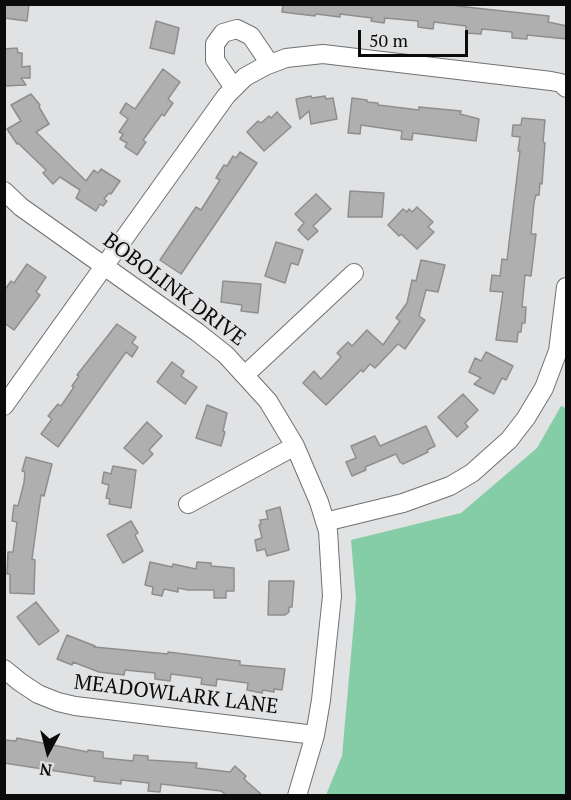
<!DOCTYPE html>
<html>
<head>
<meta charset="utf-8">
<style>
	body { margin:0 }
	#map { position:relative; width:571px; height:800px; overflow:hidden; background:#e1e2e3; font-family:"PT Serif",serif }
	canvas { display:block }
	.frame { position:absolute; inset:0; border:6px solid #0b0b0c; pointer-events:none }
	.north { position:absolute; left:18px; top:722px; width:60px; height:60px; -webkit-text-stroke:4px #e1e2e3; paint-order:stroke; rotate:187deg; font-size:16px; font-weight:700; line-height:24px; text-align:center; color:#0b0b0c }
	.north::after { content:''; display:block; margin:auto; width:21px; height:27px; background:#0b0b0c; clip-path:polygon(50% 0,100% 100%,50% 72%,0 100%) }
	.scale { position:absolute; left:358px; top:30px; width:110px; height:27px; box-sizing:border-box; border:3px solid #0b0b0c; border-top:0; padding-left:8px; font-size:18px; line-height:21px; white-space:nowrap; color:#0b0b0c; -webkit-text-stroke:4px #e1e2e3; paint-order:stroke }
</style>
</head>
<body>
<div id="map">
<canvas width="571" height="800"></canvas>
<div class="frame"></div>
<div class="north">N</div>
<div class="scale">50 m</div>
</div>
<script>
const g = document.querySelector('canvas').getContext('2d');
g.lineJoin = 'round';
function fillPath(path, color) { g.fillStyle = color; g.fill(path, 'evenodd'); }
const shape = rows => new Path2D(rows.map(r => 'M' + r).join(''));
function trace(path, color, width, dash) { g.strokeStyle = color; g.lineWidth = width; g.lineCap = dash ? 'butt' : 'round'; g.setLineDash(dash || []); g.stroke(path); }
function label(font, color, halo, rows, align = 'center') {
  g.font = font + ' "PT Serif",serif'; g.lineWidth = 5; g.setLineDash([]); g.textBaseline = 'middle'; g.strokeStyle = halo; g.fillStyle = color; for (const [text, x, y, turn = 0] of rows) {
    g.save(); g.translate(x, y); g.rotate((+turn || 0) * Math.PI / 180); g.textAlign = isNaN(turn) ? turn : align; if (halo) g.strokeText(text, 0, 0); g.fillText(text, 0, 0); g.restore();
  }
}
fillPath(shape([
	[561,406,566,408,566,795,326,795,342,756,356,599,351,540,461,513,537,448]
]), '#84cda7');
const building = shape([
	[4,4,29,4,27,21,4,18,4,4],
	[283,4,457,4,457,6,549,16,548,22,567,26,567,39,527,35,527,39,512,38,512,32,482,29,481,34,466,33,466,26,434,22,433,29,418,27,418,21,385,18,384,23,371,21,372,18,340,14,340,17,316,14,315,16,282,12,283,4],
	[156,21,179,28,174,54,150,48,156,21],
	[17,48,18,53,22,53,22,67,30,66,30,78,21,78,26,85,4,86,4,49,17,48],
	[163,69,180,82,168,99,173,103,164,116,162,114,143,140,146,142,137,155,125,147,127,143,120,139,123,134,119,132,128,119,120,113,126,103,135,109,163,69],
	[31,94,40,105,39,107,49,124,36,132,86,181,94,170,98,173,101,169,120,181,111,194,109,193,104,199,107,201,103,206,100,204,96,211,76,198,80,190,60,177,53,184,43,173,46,170,18,143,17,144,7,129,21,121,11,105,31,94],
	[311,96,312,98,325,96,326,99,333,98,337,119,311,124,309,111,300,119,296,99,311,96],
	[352,98,367,100,367,102,378,103,378,105,419,110,419,107,461,111,460,114,479,119,476,141,413,133,412,140,401,139,402,131,361,125,360,134,348,133,352,98],
	[277,112,291,127,264,151,247,132,258,121,261,123,269,116,271,118,277,112],
	[522,118,545,120,543,142,545,143,542,184,540,183,539,195,536,195,534,202,531,234,536,234,531,276,525,275,522,307,526,307,525,323,522,323,521,332,518,332,517,342,496,340,503,292,490,291,492,275,500,276,502,259,507,260,520,151,518,151,520,137,512,136,513,125,521,125,522,118],
	[240,152,257,163,181,274,160,260,196,207,201,210,220,180,216,178,224,165,227,166,233,156,236,158,240,152],
	[350,191,384,193,382,217,348,217,350,191],
	[316,194,331,209,313,226,318,231,308,240,298,230,304,223,295,214,316,194],
	[417,207,433,222,428,227,434,232,417,249,401,234,399,236,388,225,403,209,407,212,409,209,412,212,417,207],
	[276,242,303,250,298,265,291,263,285,283,265,276,276,242],
	[421,260,445,265,438,292,426,290,419,316,425,320,405,349,398,344,375,368,370,364,363,372,361,370,326,405,303,383,314,371,321,379,341,357,337,353,348,342,352,346,367,330,383,345,400,321,396,318,407,303,412,280,416,281,421,260],
	[27,264,46,277,36,292,40,295,14,330,4,323,4,291,11,281,14,283,27,264],
	[223,281,261,284,258,313,241,311,242,305,221,302,223,281],
	[117,324,136,337,132,343,138,347,132,357,126,352,58,447,41,434,52,419,48,416,58,404,61,406,74,387,72,386,79,376,77,375,117,324],
	[486,352,513,366,506,380,502,378,494,394,474,384,481,378,469,372,475,358,481,361,486,352],
	[172,362,184,371,181,376,197,387,185,404,157,382,172,362],
	[463,394,478,410,465,423,468,427,457,437,438,417,463,394],
	[207,405,227,413,223,431,225,432,221,446,196,438,207,405],
	[147,422,162,436,149,450,153,454,143,464,124,448,147,422],
	[426,426,435,446,427,450,428,452,403,464,400,462,396,454,365,467,366,470,352,476,346,462,356,458,351,446,375,436,380,446,426,426],
	[26,457,52,464,44,496,41,495,37,522,32,559,35,560,34,594,10,593,10,574,7,574,8,552,13,552,17,522,12,521,14,505,18,506,24,483,25,472,22,471,26,457],
	[113,466,136,470,131,508,109,504,110,499,106,498,109,485,102,483,104,472,111,474,113,466],
	[280,507,289,550,267,556,265,549,257,551,255,540,262,538,259,525,261,524,260,520,268,519,266,511,280,507],
	[131,521,138,533,135,535,143,551,123,563,107,535,131,521],
	[150,562,172,567,173,564,196,569,197,562,211,563,211,566,234,568,234,591,226,591,226,598,214,598,214,590,188,590,178,588,178,592,164,589,162,596,152,594,153,587,145,585,150,562],
	[269,581,294,581,292,607,289,607,289,612,285,615,268,615,269,581],
	[36,602,59,631,39,645,17,617,36,602],
	[67,635,95,646,94,647,168,654,168,652,240,661,240,665,285,669,282,690,274,689,274,692,263,690,262,693,247,690,248,683,217,679,216,686,201,684,202,678,171,674,170,681,155,679,155,673,125,670,124,675,99,672,73,662,72,665,57,659,67,635],
	[17,738,88,752,88,750,103,752,103,758,133,761,134,755,148,756,148,760,197,763,196,768,230,772,235,766,246,776,244,779,262,795,226,795,221,791,161,784,160,792,148,791,149,783,121,780,121,784,94,781,95,777,4,763,4,740,16,741,17,738]
]);
fillPath(building, '#b0afb0');
trace(building, '#8e8e8f', 1.5);
const minor = shape([
	[234,88,215,60,215,44,223,33,237,29,251,36,270,64],
	[4,191,21,207,197,332,226,355,268,401,295,446,319,502,328,531,332,596,321,700,315,735,297,796],
	[246,374,354,273],
	[4,406,226,96,245,77,265,66,286,58,323,54,551,81,561,83,566,88],
	[188,504,295,446],
	[325,522,403,503,450,486,472,473,509,440,526,418,544,388,558,351,566,287],
	[4,669,20,682,38,694,58,702,75,706,315,735]
]);
trace(minor, '#707172', 20);
trace(minor, '#fff', 18);
label('21px', '#0b0b0c', '#e1e2e3', [
	["BOBOLINK DRIVE",174,290,37],
	["MEADOWLARK LANE",176,695,7]
]);
</script>
</body>
</html>
